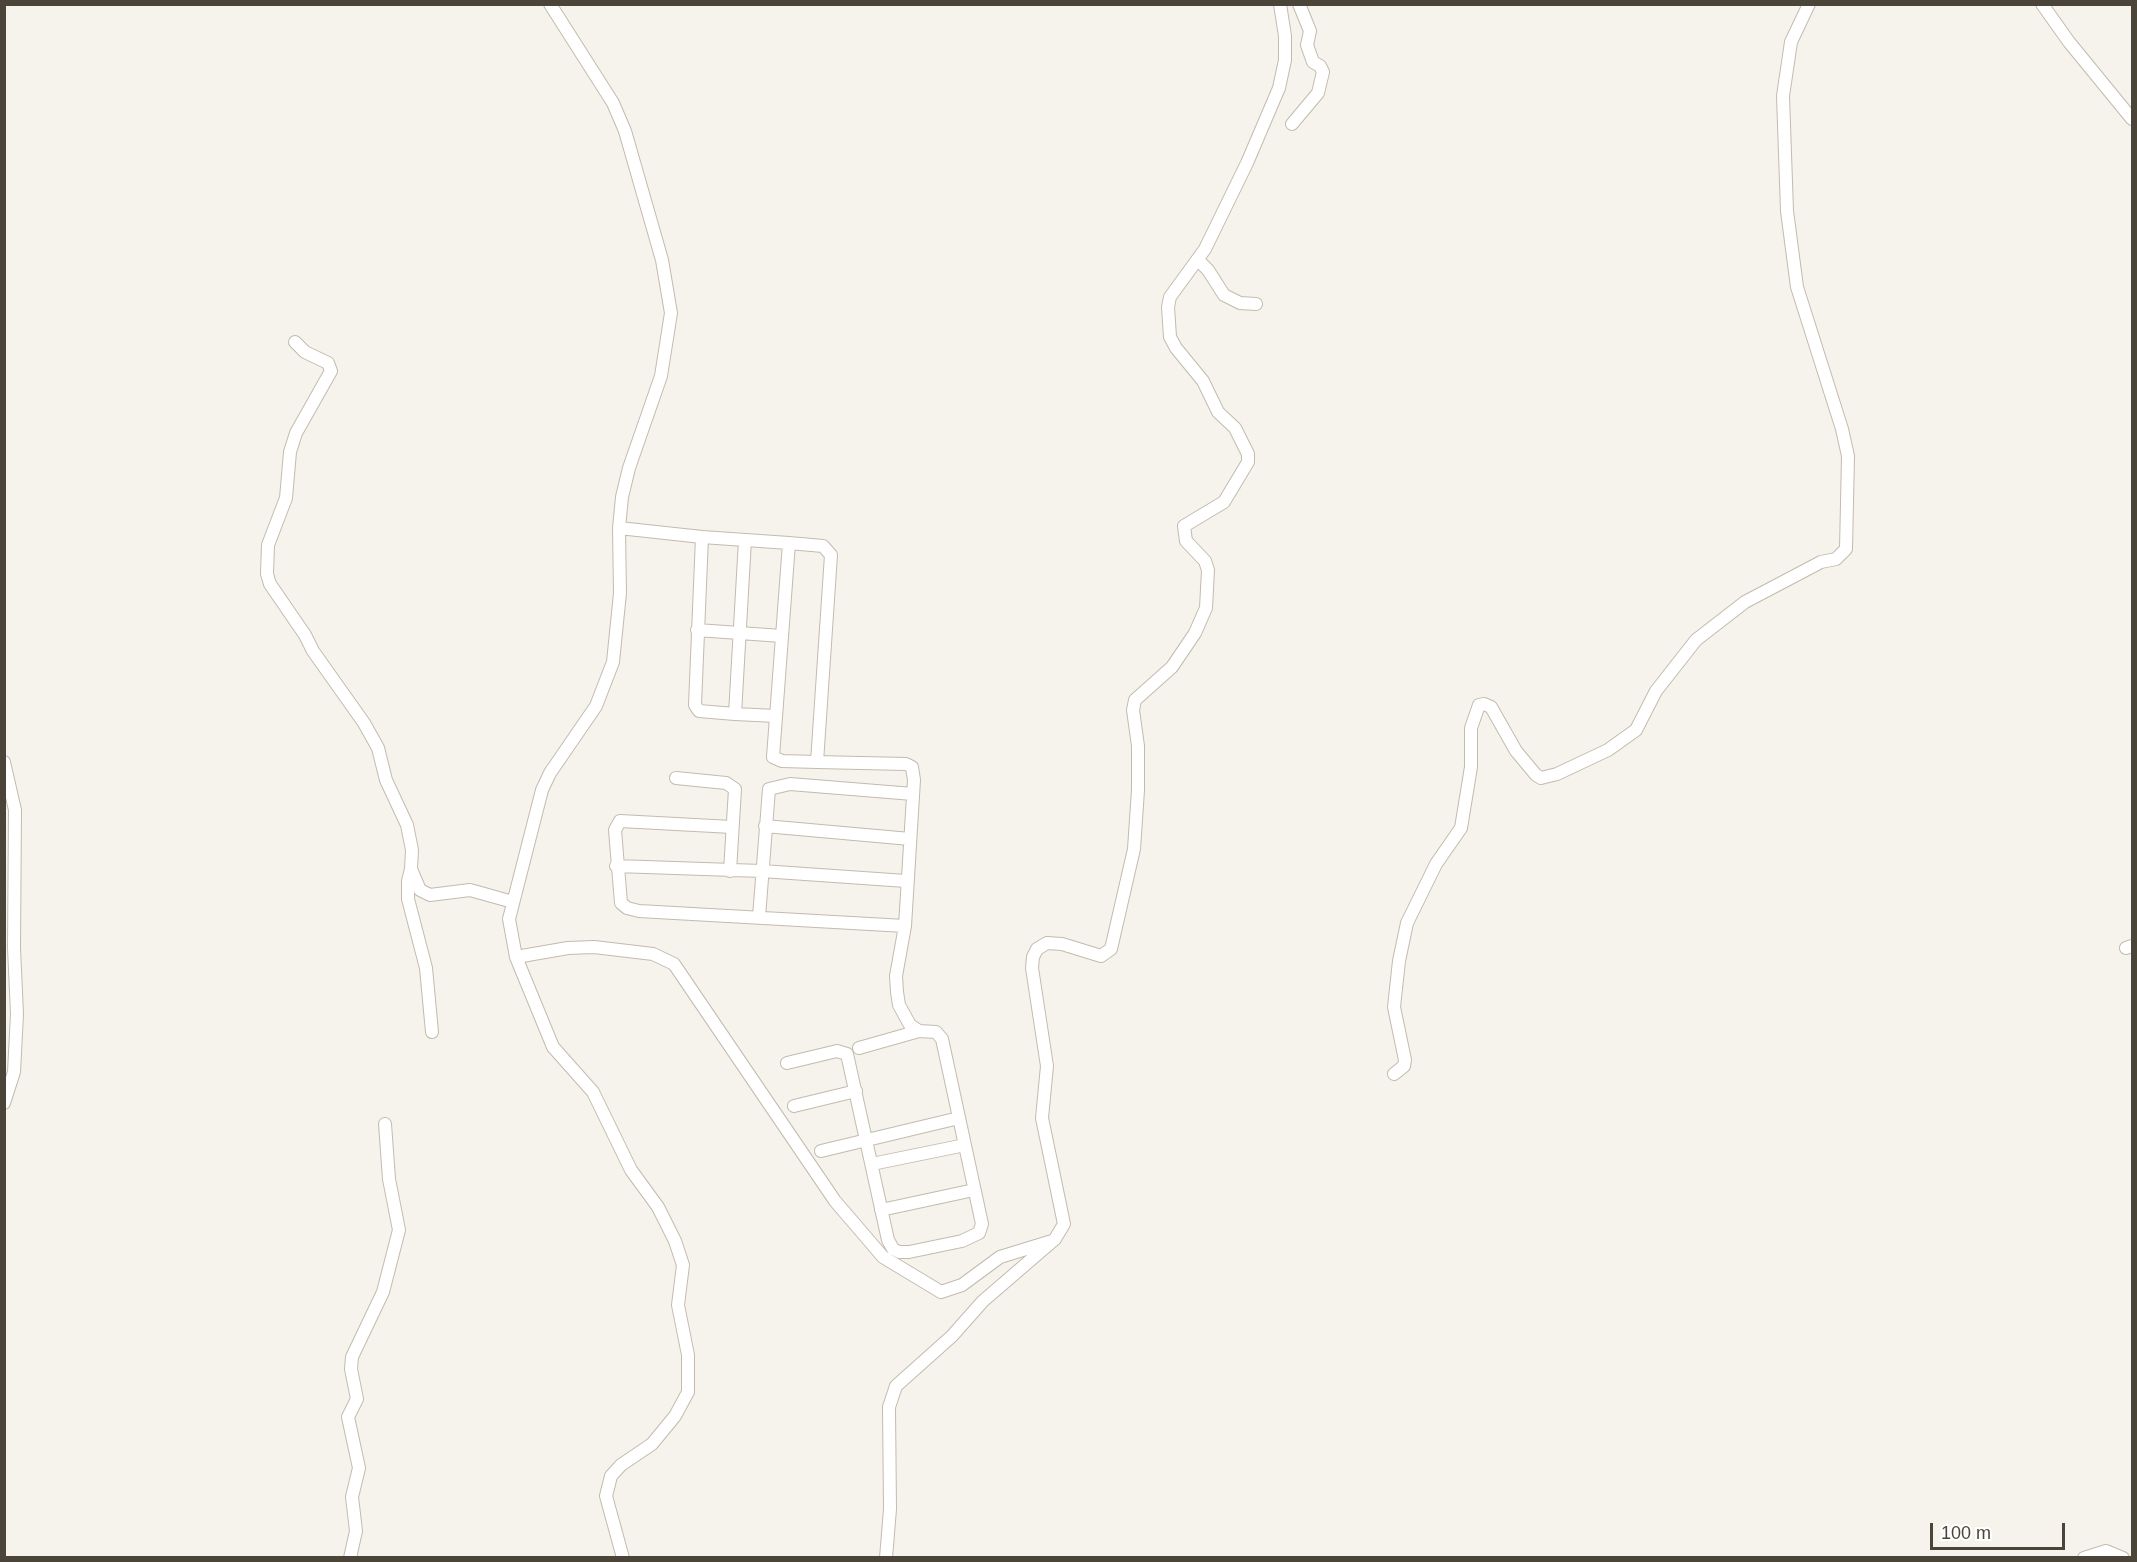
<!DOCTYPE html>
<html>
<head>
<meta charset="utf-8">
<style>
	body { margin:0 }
	#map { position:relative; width:2137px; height:1562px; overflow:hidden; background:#f6f3ec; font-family:Helvetica,sans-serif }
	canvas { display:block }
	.frame { position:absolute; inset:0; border:6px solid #4b4439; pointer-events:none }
	.scale { position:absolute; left:1930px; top:1523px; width:135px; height:27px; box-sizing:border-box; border:3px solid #4b4439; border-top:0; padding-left:8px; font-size:18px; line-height:21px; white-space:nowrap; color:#4b4439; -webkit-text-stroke:4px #fff; paint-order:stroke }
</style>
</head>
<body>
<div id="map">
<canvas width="2137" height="1562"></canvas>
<div class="frame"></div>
<div class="scale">100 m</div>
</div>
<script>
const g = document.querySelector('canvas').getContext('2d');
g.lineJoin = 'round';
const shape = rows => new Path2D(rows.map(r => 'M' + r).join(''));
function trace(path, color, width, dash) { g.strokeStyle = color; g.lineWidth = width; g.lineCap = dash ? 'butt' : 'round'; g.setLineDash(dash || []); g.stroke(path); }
const minor = shape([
	[550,4,613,103,625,131,662,260,671,313,661,376,629,468,622,497,619,528,620,593,613,662,596,706,550,773,542,790,509,919,516,957,553,1047,593,1092,631,1170,658,1207,675,1241,683,1265,678,1305,688,1355,688,1392,675,1416,652,1444,621,1465,611,1476,606,1496,623,1558],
	[2042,4,2069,42,2132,119],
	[1292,124,1318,93,1323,72,1320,66,1313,62,1307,45,1310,31,1299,4],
	[1198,260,1208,270,1224,295,1240,303,1256,304],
	[295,342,305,352,328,363,331,371,296,433,290,452,286,498,268,545,267,574,270,584,305,635,313,651,364,723,378,748,386,780,407,825,412,850,411,869,420,890,430,895,470,890,513,902],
	[619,528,702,537,789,543,773,757,782,761,817,762],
	[702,537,695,705,699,711,735,714],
	[745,540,735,714,776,716],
	[697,630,782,636],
	[4,762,15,810,14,948,17,1014,14,1072,4,1103],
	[676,778,726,783,735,789,730,871],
	[765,826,910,839],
	[732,827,620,821,615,830,621,903,627,908,639,911,905,926],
	[616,866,762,871,906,881],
	[411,869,408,881,408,899,426,968,432,1032],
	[759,917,769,789,790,784,913,794],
	[2126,948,2132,946],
	[516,957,568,948,594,947,653,954,674,964,835,1201,883,1257,941,1292,962,1285,1000,1257,1052,1241],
	[859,1048,919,1031],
	[787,1063,837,1051,847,1054,888,1240,893,1249,899,1252,909,1252,962,1241,979,1233,982,1224,942,1039,936,1032,919,1031,910,1025,899,1005,897,992,896,976,905,926,914,780,912,767,906,764,817,762,831,555,823,546,789,543],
	[1394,1074,1404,1066,1405,1060,1394,1007,1399,961,1407,923,1436,864,1461,828,1471,767,1471,728,1479,705,1484,704,1491,707,1516,751,1536,775,1541,778,1557,774,1608,750,1636,730,1656,691,1696,640,1745,602,1821,562,1836,559,1846,549,1848,456,1842,429,1797,287,1787,211,1783,96,1791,42,1809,4],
	[794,1106,856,1091],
	[821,1151,959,1118],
	[872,1164,965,1145],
	[881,1210,974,1190],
	[350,1558,356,1531,352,1497,359,1468,348,1417,357,1399,351,1369,352,1357,383,1292,399,1230,389,1179,385,1124],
	[886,1558,890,1509,889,1407,896,1386,952,1336,983,1301,1055,1239,1064,1224,1042,1118,1047,1066,1032,968,1033,957,1037,949,1047,943,1062,944,1101,956,1111,949,1134,849,1138,790,1138,746,1133,710,1135,700,1172,667,1195,633,1206,608,1208,570,1205,561,1186,541,1184,526,1224,502,1248,462,1248,454,1235,428,1218,412,1203,381,1176,348,1170,337,1168,307,1170,297,1205,249,1247,163,1279,88,1285,60,1285,36,1280,4],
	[2084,1558,2106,1551,2123,1558]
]);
trace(minor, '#c2bbae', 14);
trace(minor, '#fff', 12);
</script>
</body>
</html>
